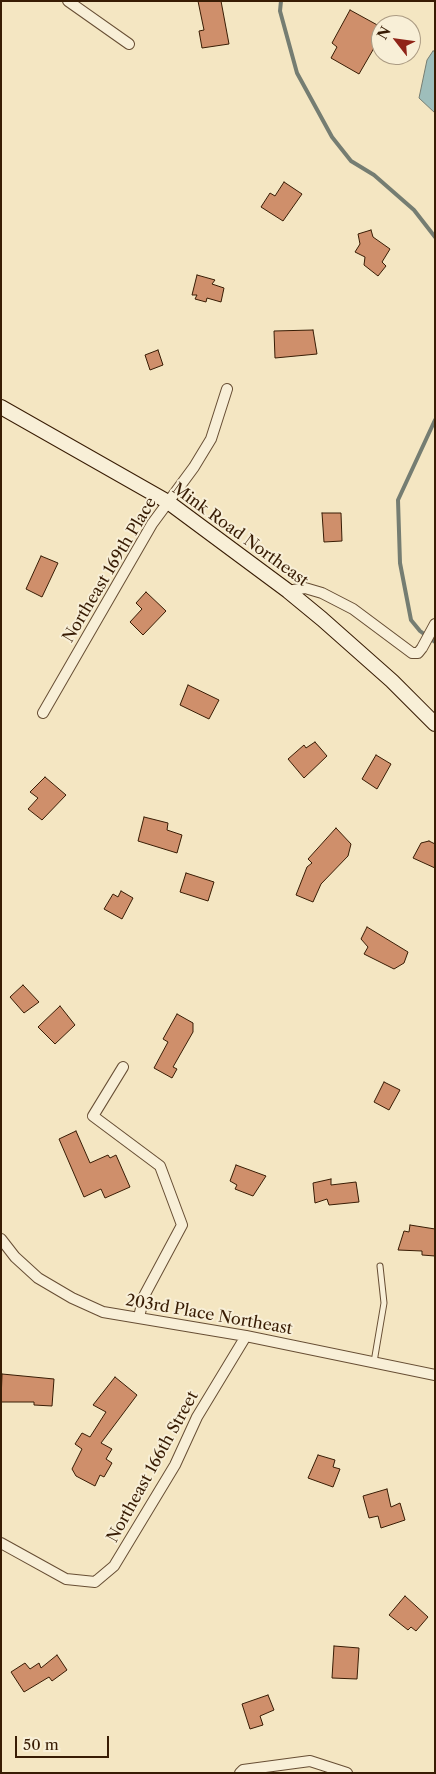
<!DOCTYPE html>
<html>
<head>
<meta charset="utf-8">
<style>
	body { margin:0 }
	#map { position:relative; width:436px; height:1774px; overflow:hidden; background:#f4e6c2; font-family:"Libre Caslon Text",serif }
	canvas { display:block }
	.frame { position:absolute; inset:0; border:2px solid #381c04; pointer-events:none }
	.north { position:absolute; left:371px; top:15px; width:50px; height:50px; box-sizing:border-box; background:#f8efd7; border:1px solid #ab9b83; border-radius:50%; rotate:300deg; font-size:14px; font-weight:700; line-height:20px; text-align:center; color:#381c04 }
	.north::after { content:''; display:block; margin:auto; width:18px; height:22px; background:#8f2418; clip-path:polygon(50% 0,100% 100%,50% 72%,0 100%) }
	.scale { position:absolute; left:15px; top:1736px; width:94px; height:22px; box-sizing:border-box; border:2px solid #381c04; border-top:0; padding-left:6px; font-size:15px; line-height:18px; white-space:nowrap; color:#381c04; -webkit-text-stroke:4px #f8efd7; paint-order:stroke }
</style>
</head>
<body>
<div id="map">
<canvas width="436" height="1774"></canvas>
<div class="frame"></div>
<div class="north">N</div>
<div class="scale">50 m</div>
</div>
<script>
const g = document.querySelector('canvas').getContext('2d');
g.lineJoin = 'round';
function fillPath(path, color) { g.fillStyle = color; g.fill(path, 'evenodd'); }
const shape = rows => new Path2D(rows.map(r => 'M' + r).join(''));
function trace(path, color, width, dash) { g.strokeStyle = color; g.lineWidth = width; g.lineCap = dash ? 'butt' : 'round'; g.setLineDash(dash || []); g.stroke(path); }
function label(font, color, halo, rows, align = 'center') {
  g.font = font + ' "Libre Caslon Text",serif'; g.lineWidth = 4; g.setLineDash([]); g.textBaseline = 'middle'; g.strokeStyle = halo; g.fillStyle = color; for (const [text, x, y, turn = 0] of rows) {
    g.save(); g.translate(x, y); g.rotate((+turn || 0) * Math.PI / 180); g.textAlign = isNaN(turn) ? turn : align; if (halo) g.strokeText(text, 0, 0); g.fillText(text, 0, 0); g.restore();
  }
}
const water = shape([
	[433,51,435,51,435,113,419,98,427,60,433,51]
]);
fillPath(water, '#9ebebb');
trace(water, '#757d72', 1);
trace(shape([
	[281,1,280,11,297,73,332,137,351,161,374,175,414,210,435,237],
	[435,420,398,500,400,563,411,620,420,631,435,642]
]), '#757d72', 4);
const building = shape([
	[198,1,221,1,229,44,202,48,199,31,204,30,198,1],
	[350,10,381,27,381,36,359,74,331,58,337,47,332,43,350,10],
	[284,182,302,194,283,221,261,207,270,193,275,196,284,182],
	[371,230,373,237,390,249,382,262,386,266,378,276,364,265,365,257,355,252,360,244,358,234,371,230],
	[197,275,215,280,212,284,224,288,221,302,207,298,206,302,195,299,197,295,192,295,197,275],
	[313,330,317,354,275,358,274,331,313,330],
	[158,350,163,365,150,370,145,355,158,350],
	[322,513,341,513,342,541,324,542,322,513],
	[41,556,58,563,42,597,26,589,41,556],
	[146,592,166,611,143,635,130,622,142,609,136,603,146,592],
	[188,685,219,700,209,719,180,705,188,685],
	[315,742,327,756,304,778,288,759,304,745,306,748,315,742],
	[376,755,391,764,377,789,362,779,376,755],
	[45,777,66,795,42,820,28,809,38,798,30,792,45,777],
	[144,817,168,823,167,830,182,835,177,853,138,841,144,817],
	[336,828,351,844,348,856,321,884,313,902,296,895,307,867,312,863,308,859,336,828],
	[429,841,435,844,435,868,413,858,421,843,429,841],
	[186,873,214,882,208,901,180,892,186,873],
	[121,891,133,898,122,919,104,909,113,894,118,897,121,891],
	[367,927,408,952,404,963,394,969,364,954,368,947,361,939,367,927],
	[23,985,39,1002,24,1013,10,997,23,985],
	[60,1006,75,1025,55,1044,38,1027,60,1006],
	[177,1014,193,1023,193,1032,173,1067,177,1069,172,1078,154,1068,168,1042,163,1039,177,1014],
	[384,1082,400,1090,389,1110,374,1102,384,1082],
	[76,1131,90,1163,108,1155,110,1158,116,1155,130,1187,105,1198,101,1189,84,1197,59,1139,76,1131],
	[236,1165,266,1176,253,1196,235,1189,237,1185,230,1181,236,1165],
	[331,1179,331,1185,356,1182,359,1202,329,1205,327,1199,315,1203,313,1183,331,1179],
	[410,1225,435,1229,435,1256,422,1255,422,1251,398,1250,404,1231,409,1232,410,1225],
	[2,1374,54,1379,52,1406,34,1405,34,1402,1,1402,2,1374],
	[115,1377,137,1395,101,1443,112,1449,106,1459,112,1463,104,1477,100,1475,95,1486,76,1476,72,1469,82,1449,75,1444,82,1433,90,1437,106,1412,93,1405,115,1377],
	[318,1455,335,1460,333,1467,340,1469,333,1487,308,1478,318,1455],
	[387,1489,391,1507,400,1503,405,1520,381,1528,378,1516,369,1518,363,1496,387,1489],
	[405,1596,428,1617,416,1631,411,1627,408,1630,389,1615,405,1596],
	[334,1646,359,1648,357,1679,332,1678,334,1646],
	[57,1655,67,1670,52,1681,49,1677,24,1692,11,1672,25,1663,30,1669,39,1663,41,1668,57,1655],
	[268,1695,274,1710,260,1716,263,1725,250,1729,242,1704,268,1695]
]);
fillPath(building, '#cf8f6b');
trace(building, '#381c04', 1);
const lane = shape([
	[374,1362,384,1303,380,1266]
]);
const street = shape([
	[68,1,129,44],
	[288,591,305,588,322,593,353,609,412,653,418,653,422,648,435,624],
	[43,713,152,524,194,467,211,439,227,389],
	[123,1067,93,1116,160,1166,182,1225,144,1296,139,1317],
	[1,1239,15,1257,38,1278,72,1298,103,1312,246,1336,435,1375],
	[1,1543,66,1579,95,1582,114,1566,175,1465,197,1417,246,1336],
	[240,1773,243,1770,310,1761,347,1773]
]);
const secondary = shape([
	[1,407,168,502,288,591,322,619,392,681,435,724]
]);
trace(lane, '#674e34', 7);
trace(street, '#674e34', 12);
trace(secondary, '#381c04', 16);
trace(lane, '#f8efd7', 5);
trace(street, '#f8efd7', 10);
trace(secondary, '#f8efd7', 14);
label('16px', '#381c04', '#f8efd7', [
	["Mink Road Northeast",240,535,36],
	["Northeast 169th Place",110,570,-59],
	["203rd Place Northeast",209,1315,10],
	["Northeast 166th Street",153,1467,-61]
]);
</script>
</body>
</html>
